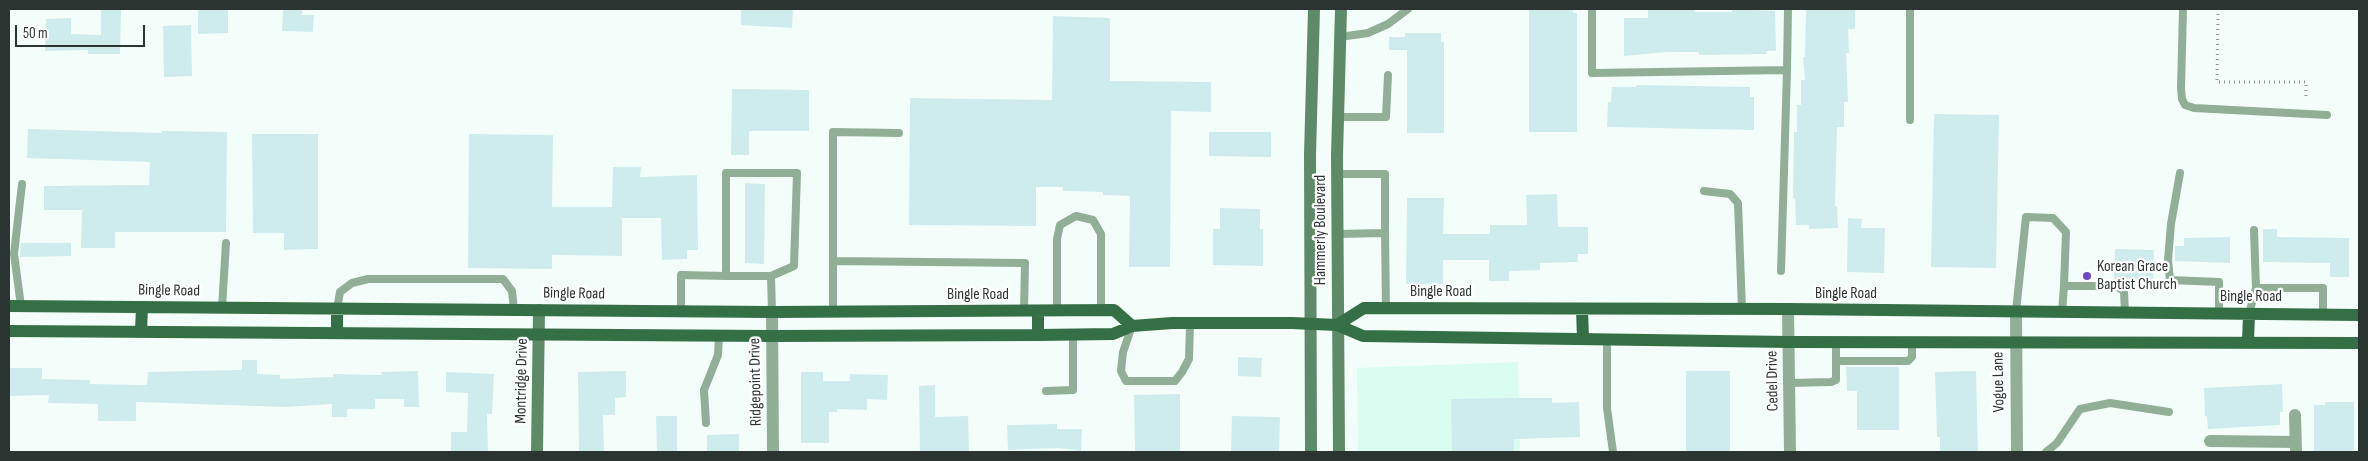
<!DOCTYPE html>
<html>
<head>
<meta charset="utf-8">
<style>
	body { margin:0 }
	#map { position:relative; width:2368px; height:461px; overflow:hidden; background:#f3fefa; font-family:"Sofia Sans Condensed",sans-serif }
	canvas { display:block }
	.frame { position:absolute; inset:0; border:10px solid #2a3532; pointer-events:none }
	.scale { position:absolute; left:15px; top:25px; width:130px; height:22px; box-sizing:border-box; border:2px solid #2a3532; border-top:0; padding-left:6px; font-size:15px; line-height:18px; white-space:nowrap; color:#2a3532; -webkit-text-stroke:4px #fff; paint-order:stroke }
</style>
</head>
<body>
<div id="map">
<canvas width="2368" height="461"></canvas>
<div class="frame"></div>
<div class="scale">50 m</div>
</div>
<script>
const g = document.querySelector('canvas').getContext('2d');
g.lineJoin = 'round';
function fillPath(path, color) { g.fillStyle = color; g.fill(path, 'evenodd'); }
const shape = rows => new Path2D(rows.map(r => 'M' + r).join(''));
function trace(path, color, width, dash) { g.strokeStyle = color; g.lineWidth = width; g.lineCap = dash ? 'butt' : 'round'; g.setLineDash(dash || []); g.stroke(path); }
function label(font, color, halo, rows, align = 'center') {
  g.font = font + ' "Sofia Sans Condensed",sans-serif'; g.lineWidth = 4.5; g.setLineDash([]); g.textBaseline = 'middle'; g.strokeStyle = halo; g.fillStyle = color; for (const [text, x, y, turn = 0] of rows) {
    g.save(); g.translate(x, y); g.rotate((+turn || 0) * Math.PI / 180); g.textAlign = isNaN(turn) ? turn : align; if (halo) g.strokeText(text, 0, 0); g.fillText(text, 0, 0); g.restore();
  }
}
fillPath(shape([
	[1518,362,1520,452,1358,452,1357,368]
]), '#d9fdf1');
fillPath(shape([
	[101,9,121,9,120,54,88,54,88,50,45,51,46,19,71,18,71,34,101,35],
	[198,9,228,9,228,33,198,34],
	[283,9,302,9,302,15,314,15,313,32,282,31],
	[741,9,793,9,792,28,741,25],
	[1529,9,1573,9,1573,13,1577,13,1577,132,1529,132],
	[1732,9,1775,11,1776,51,1766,51,1766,54,1699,55,1699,52,1667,52,1624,56,1624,18,1648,18,1648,10,1695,10,1695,12,1732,12],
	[1806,9,1855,9,1855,29,1848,29,1849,53,1846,53,1848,102,1844,102,1844,127,1837,127,1835,206,1837,206,1838,228,1809,229,1809,225,1796,225,1795,198,1793,198,1794,132,1797,132,1797,105,1801,105,1801,80,1805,80,1803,57,1805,57],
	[1053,16,1110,18,1110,81,1211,82,1211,112,1171,111,1170,267,1129,267,1130,196,1103,195,1103,192,1063,191,1063,187,1036,187,1036,226,909,225,910,98,1052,100],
	[191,25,192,76,164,77,163,26],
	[1405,33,1441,33,1441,42,1444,42,1444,133,1407,133,1407,50,1389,50,1389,37,1405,37],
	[1637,85,1750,87,1750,97,1754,97,1754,130,1607,127,1608,102,1611,102,1612,87,1636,87],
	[732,89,809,90,809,131,749,131,749,155,731,155],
	[1934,114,1999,115,1996,268,1931,267],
	[28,129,162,133,162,131,227,132,226,232,115,232,115,248,81,248,82,210,44,210,44,186,149,185,150,162,27,158],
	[1209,132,1271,132,1271,157,1209,156],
	[252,134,318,134,318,249,284,250,284,233,253,233],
	[469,134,553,135,552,207,612,207,613,167,641,167,640,177,697,175,698,250,687,250,687,259,662,260,661,218,622,218,622,256,552,255,552,269,468,268],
	[745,183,765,184,764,264,745,263],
	[1557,194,1558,227,1588,227,1588,254,1578,254,1578,262,1540,263,1540,270,1509,271,1509,281,1489,281,1489,260,1443,260,1443,284,1406,284,1407,198,1444,198,1443,234,1490,234,1490,225,1527,225,1526,195],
	[1220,208,1260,209,1260,229,1263,229,1263,266,1213,265,1213,229,1220,229],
	[1848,218,1862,219,1861,228,1885,228,1884,273,1847,272],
	[2263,229,2277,229,2277,237,2349,238,2349,277,2330,277,2330,263,2263,262],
	[2230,237,2230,263,2175,261,2175,246,2184,246,2184,238],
	[21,243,71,243,71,256,20,257],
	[2115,249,2154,250,2153,284,2122,283,2114,280],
	[1238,357,1262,358,1261,377,1238,376],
	[242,360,257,360,257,374,280,375,280,379,333,377,333,374,382,375,381,372,418,371,419,407,404,407,404,399,375,399,375,409,347,409,347,417,332,417,332,404,286,407,136,402,136,421,98,421,98,404,48,403,49,395,9,396,9,368,42,368,42,379,90,380,90,384,147,385,148,372,242,370],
	[1846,367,1899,367,1899,430,1857,430,1857,391,1847,391],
	[626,371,626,397,615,398,615,415,603,415,604,452,579,452,578,372],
	[1686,371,1730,371,1730,452,1686,452],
	[1976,371,1978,452,1940,452,1940,437,1937,437,1935,372],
	[446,372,494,374,492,414,487,414,488,452,451,452,451,432,467,432,468,393,446,392],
	[801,372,823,372,823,381,850,381,850,374,888,375,887,400,867,399,867,410,837,409,837,412,829,412,829,443,801,443],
	[2282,384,2283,412,2280,412,2280,425,2208,429,2207,416,2205,416,2204,388],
	[935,385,935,417,968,416,969,452,920,452,919,386],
	[1180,394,1180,452,1135,452,1134,395],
	[1513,398,1552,398,1552,403,1579,402,1580,437,1514,439,1514,452,1452,452,1451,399],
	[2325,402,2354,402,2354,452,2314,452,2314,405,2325,405],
	[656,416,677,416,677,452,657,452],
	[1232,416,1280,417,1279,452,1231,452],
	[1057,424,1057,429,1082,429,1081,451,1059,448,1008,450,1007,425],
	[739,434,739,452,707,452,707,435]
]), '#cfeced');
trace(shape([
	[2218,9,2217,82,2306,82,2306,100]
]), '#8a9591', 3, [1, 4]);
trace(shape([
	[1592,9,1592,73,1787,70,1788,9],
	[1910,9,1910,120],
	[2183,9,2181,88,2182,99,2185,105,2194,108,2327,115],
	[1340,37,1368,33,1388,24,1408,9],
	[1338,117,1386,117,1388,75],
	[2180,173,2171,224,2168,260,2170,280,2219,282,2219,314],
	[1337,174,1385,174,1385,233,1337,234],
	[1704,191,1730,194,1738,203,1742,309],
	[1385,233,1386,308],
	[833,261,833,132,899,133],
	[1781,271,1787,70],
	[726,276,771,276],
	[2256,288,2323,288,2323,314],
	[21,306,14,254,22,184],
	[222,308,226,243],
	[337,309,340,292,352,283,368,279,503,279,512,291,514,310],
	[1057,310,1057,239,1060,225,1076,216,1093,220,1101,234,1101,310],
	[681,311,681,275,726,276,726,173,797,173,794,266,771,276,772,312],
	[2016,311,2026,217,2053,218,2066,232,2064,286],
	[833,312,833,261,1025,263,1024,311],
	[2062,312,2064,286,2116,286,2124,291,2125,313],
	[2249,314,2256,288,2254,230],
	[1132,326,1123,352,1121,371,1126,381,1175,381,1182,372,1189,359,1190,323],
	[1607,340,1607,408,1613,452],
	[1836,361,1908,361,1912,357,1912,342],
	[1789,383,1831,382,1836,380,1836,342],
	[1046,391,1073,390,1073,335],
	[706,423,704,390,718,355,719,336],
	[2046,452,2057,443,2080,409,2110,403,2169,412]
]), '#91af97', 8);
trace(shape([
	[1788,309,1790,452],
	[2016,311,2017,452],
	[772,312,773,452],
	[2295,415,2296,452],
	[2210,441,2295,442]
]), '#91af97', 12);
trace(shape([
	[537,452,539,310],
	[1311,452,1310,155,1314,9],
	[1339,452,1337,156,1341,9]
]), '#5d8a67', 12);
trace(shape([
	[9,306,772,312,1114,310,1132,326],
	[337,309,337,333],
	[1582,309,1583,339],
	[1337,325,1364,308,1788,309,2359,315],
	[9,331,772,336,1038,335,1113,334,1132,326,1172,323,1292,323,1337,325,1363,336,1789,342,2359,343],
	[141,332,142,307],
	[1038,335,1038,311],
	[2248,342,2249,314]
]), '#356f45', 12);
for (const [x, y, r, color] of [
	[2087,276,5,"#6f4ac3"]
]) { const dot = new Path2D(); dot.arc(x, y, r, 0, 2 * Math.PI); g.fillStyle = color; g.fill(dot); trace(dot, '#fff', 2); }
label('16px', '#2a3532', '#fff', [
	["Hammerly Boulevard",1321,230,-90],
	["Bingle Road",169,291,1],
	["Bingle Road",1441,292],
	["Bingle Road",574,294,1],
	["Bingle Road",1846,294],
	["Bingle Road",978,295],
	["Bingle Road",2251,297],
	["Montridge Drive",522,381,-89],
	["Cedel Drive",1773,381,-91],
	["Ridgepoint Drive",756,382,-91],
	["Vogue Lane",1999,382,-91]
]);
label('16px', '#2a3532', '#fff', [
	["Korean Grace",2097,267],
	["Baptist Church",2097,285]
], 'left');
</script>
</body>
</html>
